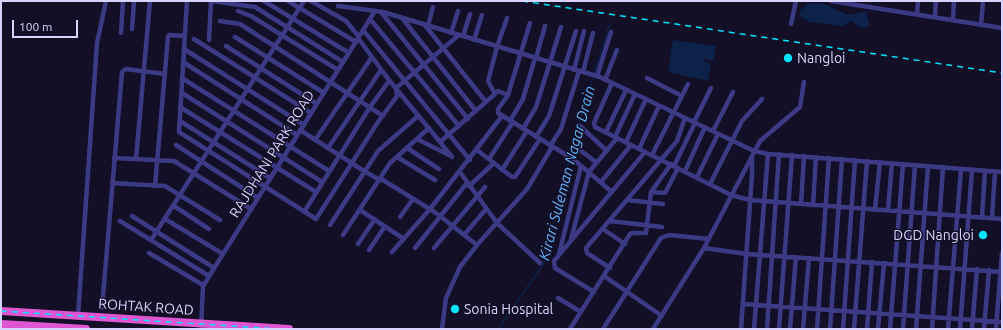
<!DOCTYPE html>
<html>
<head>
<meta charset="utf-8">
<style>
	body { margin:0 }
	#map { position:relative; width:1003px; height:330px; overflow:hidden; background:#130f26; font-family:Ubuntu,sans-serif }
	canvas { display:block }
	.frame { position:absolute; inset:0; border:2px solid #d9d4ff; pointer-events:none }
	.scale { position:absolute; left:12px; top:20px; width:66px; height:18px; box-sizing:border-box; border:2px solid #d9d4ff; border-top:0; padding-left:5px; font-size:12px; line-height:14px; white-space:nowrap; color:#d9d4ff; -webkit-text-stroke:3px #130f26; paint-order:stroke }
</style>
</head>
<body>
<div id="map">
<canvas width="1003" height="330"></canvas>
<div class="frame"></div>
<div class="scale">100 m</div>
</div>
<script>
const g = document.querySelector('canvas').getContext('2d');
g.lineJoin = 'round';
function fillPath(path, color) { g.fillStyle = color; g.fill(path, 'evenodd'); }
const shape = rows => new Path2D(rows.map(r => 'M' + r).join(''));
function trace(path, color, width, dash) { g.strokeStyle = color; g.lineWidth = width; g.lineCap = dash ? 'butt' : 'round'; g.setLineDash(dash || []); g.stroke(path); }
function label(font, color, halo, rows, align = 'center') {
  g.font = font + ' Ubuntu,sans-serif'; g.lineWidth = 3; g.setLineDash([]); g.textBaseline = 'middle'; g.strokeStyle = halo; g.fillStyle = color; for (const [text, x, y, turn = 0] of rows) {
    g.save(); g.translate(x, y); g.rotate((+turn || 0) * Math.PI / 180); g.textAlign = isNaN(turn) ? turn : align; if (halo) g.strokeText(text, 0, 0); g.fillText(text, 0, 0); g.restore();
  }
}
fillPath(shape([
	[808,3,825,4,848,15,866,11,870,26,861,28,851,21,843,26,810,22,800,16,799,12],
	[673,40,716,46,713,61,705,59,704,61,711,64,708,81,668,72]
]), '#0c2248');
trace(shape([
	[594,73,610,23],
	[500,326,543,265,575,136,593,78]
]), '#0c2248', 1.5);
trace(shape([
	[187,1,179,132,316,219,378,122,397,96,396,88,459,35],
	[212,1,255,7,343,62],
	[264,1,349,53],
	[288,1,356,42],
	[311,1,346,21,359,37],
	[831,1,1002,28],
	[338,6,383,12,600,77,754,151,768,154,1002,172],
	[238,11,251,16,338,70],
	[381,12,468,119],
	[917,14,918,1],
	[935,17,936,1],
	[402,18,476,111],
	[370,19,459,126],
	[953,20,954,1],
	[220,21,240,24,383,116],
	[530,23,508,95,498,109,498,113,573,159,612,192],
	[424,24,486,102],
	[791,24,796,1],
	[981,25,983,1],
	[428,26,433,7],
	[132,29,134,1],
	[363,30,470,160],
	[121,33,123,1],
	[451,33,458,11],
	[463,36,470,14],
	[235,37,324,93],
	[358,38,389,80,440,142],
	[194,39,311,113],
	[209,40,211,1],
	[474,40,482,15],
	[226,46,317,104],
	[184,49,304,125],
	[536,58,545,26],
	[183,62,297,135],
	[574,70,584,31],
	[583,72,593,33],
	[597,76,611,32],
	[182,78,329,171],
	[647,78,682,96],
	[605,80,617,50],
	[612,83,594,123,595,127,731,195,750,200,1002,219],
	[182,93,322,182],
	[495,94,498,91,508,95],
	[180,107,316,192],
	[180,121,270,178],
	[510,121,523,99,535,58],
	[694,122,711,88],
	[580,126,607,151],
	[523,129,536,107,561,27],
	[300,130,364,171,378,179,383,180,436,213,477,245],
	[713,131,733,92],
	[606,132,626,90],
	[536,137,549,116,576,31],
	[615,137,635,94],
	[417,139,451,156],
	[315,140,372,57],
	[626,142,646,99],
	[176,145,258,198],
	[550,146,561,129,579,71],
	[328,148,381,70],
	[407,148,439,169],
	[639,149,659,106],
	[477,150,512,177,515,177,540,139],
	[580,150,597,163],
	[652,155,688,84],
	[397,157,435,180],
	[452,157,440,142,495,94,488,81,497,47,507,18],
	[114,158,174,161,251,209],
	[136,159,150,1],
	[489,159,513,122],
	[674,166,695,123],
	[502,170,527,131],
	[685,171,705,127],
	[460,172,497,223,540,263],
	[697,177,718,134],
	[601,182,631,145],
	[112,183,165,186,220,220],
	[710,184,742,121,762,99],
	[155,186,168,37,169,35,184,36],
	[469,186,494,163],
	[651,192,665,193,678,168],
	[627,200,663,204],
	[801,204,804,156],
	[813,205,816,157],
	[174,206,209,229],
	[360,210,404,239],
	[875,210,880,162],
	[888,210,892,163],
	[304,212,370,107,389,81],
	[132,216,214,268],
	[400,217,413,199],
	[982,217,985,171],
	[992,218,995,172],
	[165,219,223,254],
	[120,221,209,276],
	[610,221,662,227],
	[330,225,378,151,418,116],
	[603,229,625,244],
	[343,235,390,163,429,128],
	[464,235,486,209],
	[571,239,589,172,617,138],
	[151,240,304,1],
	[358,244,375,219],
	[415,248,467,183],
	[434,248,485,187],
	[704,248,747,254,1002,272],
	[369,250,385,226],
	[392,252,430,209,502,116],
	[149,253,203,285],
	[559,254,581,166],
	[610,268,587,253,586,248,677,141,685,118],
	[604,276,662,316],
	[594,292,555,268,554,261,645,152],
	[558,298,581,312],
	[743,304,1002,322],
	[102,308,122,72,126,69,165,74],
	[78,316,97,43,106,1],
	[201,329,203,286,375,11],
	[442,329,446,298,460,267,477,245,527,189,552,147],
	[570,329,630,234,633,233,646,233,651,192,671,164],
	[603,329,661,238,669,235,709,239],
	[653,329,704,248,760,141,800,107,804,82],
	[741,329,752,175,752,158],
	[754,329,768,154],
	[767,329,779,154],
	[779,329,792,155],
	[790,329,796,257],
	[803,329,809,258],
	[817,329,829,158],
	[830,329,842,159],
	[843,329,855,160],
	[854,329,867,161],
	[867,329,872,262],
	[878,329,884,263],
	[890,329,903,164],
	[903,329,915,165],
	[916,329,928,166],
	[932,329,943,167],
	[948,329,961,169],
	[960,329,972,170],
	[972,329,977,269],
	[984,329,989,270],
	[996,329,1002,253]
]), '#3d3a85', 4.5);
trace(shape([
	[1,311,289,329],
	[1,324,86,329]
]), '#e055d1', 8);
trace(shape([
	[522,1,1002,73],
	[1,311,278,329]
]), '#00e5ff', 1.5, [6, 5]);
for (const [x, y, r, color] of [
	[788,58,5,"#00e5ff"],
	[983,235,5,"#00e5ff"],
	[455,309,5,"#00e5ff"]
]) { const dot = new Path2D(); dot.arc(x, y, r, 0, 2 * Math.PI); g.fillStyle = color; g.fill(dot); trace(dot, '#130f26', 1.5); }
label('14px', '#d9d4ff', '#130f26', [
	["Nangloi",797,58],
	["DGD Nangloi",974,235,"right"],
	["Sonia Hospital",464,309]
], 'left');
label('14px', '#d9d4ff', '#130f26', [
	["RAJDHANI PARK ROAD",272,154,-58],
	["ROHTAK ROAD",146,307,4]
]);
label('italic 15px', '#62b6ff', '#130f26', [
	["Kirari Suleman Nagar Drain",567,173,-75]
]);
</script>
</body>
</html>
